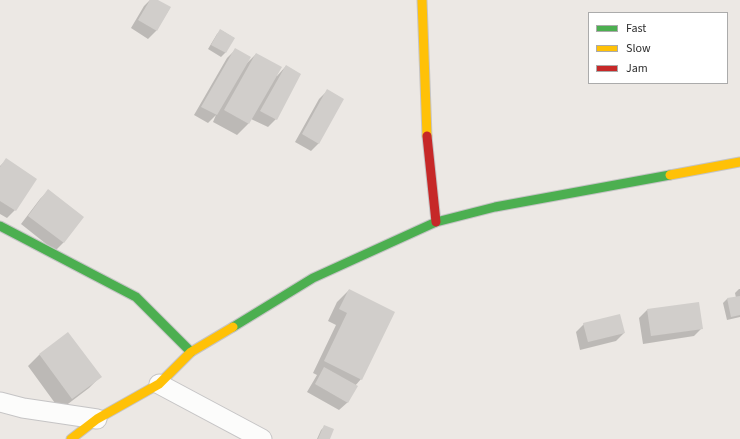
<!DOCTYPE html>
<html>
<head>
<meta charset="utf-8">
<style>
	body { margin:0 }
	#map { position:relative; width:740px; height:439px; overflow:hidden; background:#ece8e4; font-family:"Source Sans 3",sans-serif }
	canvas { display:block }
	.legend { position:absolute; left:588px; top:12px; width:140px; height:72px; box-sizing:border-box; background:#fff; border:1px solid #ababab; margin:0; padding:5px 7px; list-style:none; font-size:12px; color:#2e2e2e }
	.legend li { display:flex; align-items:center; gap:8px; height:20px }
	.legend b { width:20px; border:1px solid #ababab }
</style>
</head>
<body>
<div id="map">
<canvas width="740" height="439"></canvas>
<ul class="legend">
<li><b style="height:5px;background:#4caf50"></b>Fast</li>
<li><b style="height:5px;background:#ffc107"></b>Slow</li>
<li><b style="height:5px;background:#c62828"></b>Jam</li>
</ul>
</div>
<script>
const g = document.querySelector('canvas').getContext('2d');
g.lineJoin = 'round';
function fillPath(path, color) { g.fillStyle = color; g.fill(path, 'evenodd'); }
const shape = rows => new Path2D(rows.map(r => 'M' + r).join(''));
function trace(path, color, width, dash) { g.strokeStyle = color; g.lineWidth = width; g.lineCap = dash ? 'butt' : 'round'; g.setLineDash(dash || []); g.stroke(path); }
fillPath(shape([
	[150,0,156,0,170,8,156,31,148,39,131,28,144,6],
	[221,30,234,38,225,53,221,57,208,49,217,34],
	[235,50,247,63,256,54,277,76,286,66,300,74,276,119,268,127,251,119,248,124,237,135,213,122,216,115,208,123,194,115,227,58],
	[327,91,319,143,311,151,295,142,319,99],
	[6,160,15,210,7,218,0,214,0,166],
	[48,191,83,217,63,243,55,251,21,224,40,199],
	[739,289,740,289,740,317,727,320,723,303,727,299,736,298,735,293],
	[349,290,361,379,355,386,348,402,339,410,307,392,317,375,313,373,336,325,328,321,337,302],
	[647,310,702,328,694,336,643,344,639,318],
	[584,324,624,333,616,341,580,350,576,332],
	[68,333,100,377,89,388,60,410,28,366,39,355],
	[325,426,329,439,317,439,321,430]
]), '#0003');
fillPath(shape([
	[150,0,158,0,171,7,157,31,138,20],
	[220,29,235,38,226,53,211,45],
	[235,48,251,57,217,115,201,107],
	[256,53,282,67,249,124,224,110],
	[286,65,301,74,277,120,260,111],
	[327,89,344,99,319,144,302,134],
	[6,158,37,179,16,211,0,201,0,167],
	[48,189,84,217,64,243,28,216],
	[349,289,395,312,362,380,324,361,347,313,339,309],
	[740,296,740,315,731,317,727,298],
	[699,302,703,329,651,336,647,309],
	[620,314,625,333,588,342,583,323],
	[68,332,102,377,72,399,39,354],
	[324,367,358,386,348,403,315,384],
	[324,425,334,429,330,439,318,439]
]), '#d1cecb');
const street = shape([
	[159,384,262,439],
	[0,402,23,408,97,419]
]);
const fast = shape([
	[0,226,136,297,191,352],
	[233,327,313,278,436,222,495,207,670,175]
]);
const slow = shape([
	[422,0,427,136],
	[670,175,740,162],
	[71,439,97,419,159,384,191,352,233,327]
]);
const jam = shape([
	[427,136,436,222]
]);
trace(street, '#c5c4c5', 21);
trace(fast, '#c5c4c5', 11);
trace(slow, '#c5c4c5', 11);
trace(jam, '#c5c4c5', 11);
trace(street, '#fcfcfb', 19);
trace(fast, '#4caf50', 9);
trace(slow, '#ffc107', 9);
trace(jam, '#c62828', 9);
</script>
</body>
</html>
